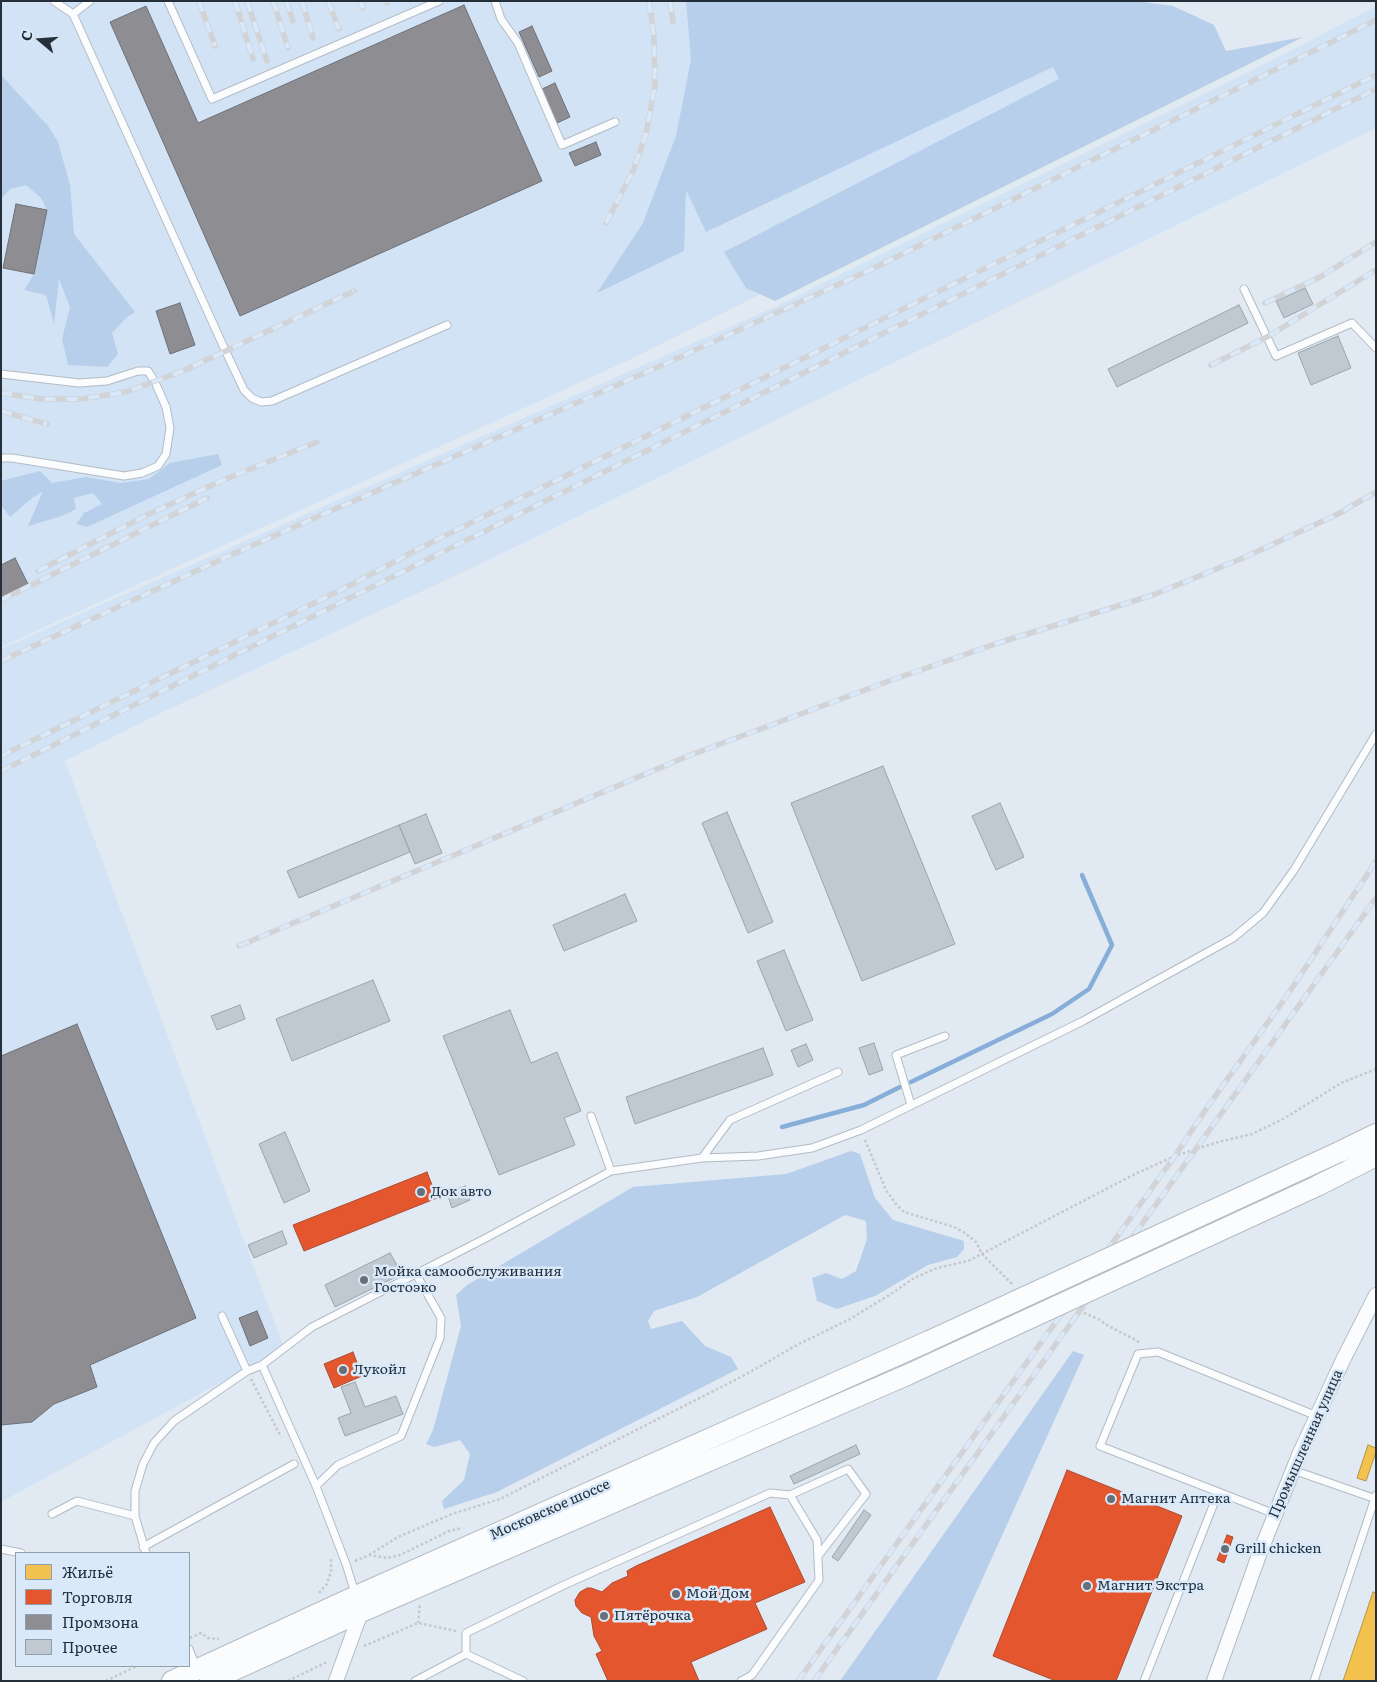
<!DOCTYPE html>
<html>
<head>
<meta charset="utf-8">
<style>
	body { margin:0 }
	#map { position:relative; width:1377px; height:1682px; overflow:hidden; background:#e1e9f2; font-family:Literata,serif }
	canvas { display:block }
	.frame { position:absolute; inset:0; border:2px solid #252f3a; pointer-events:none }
	.legend { position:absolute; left:15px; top:1552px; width:175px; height:115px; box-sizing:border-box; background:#d9e9fa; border:1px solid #919fad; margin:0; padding:6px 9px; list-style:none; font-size:15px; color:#252f3a }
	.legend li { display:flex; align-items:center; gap:10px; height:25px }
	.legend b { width:25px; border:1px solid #919fad }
	.north { position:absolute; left:15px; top:15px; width:50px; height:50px; -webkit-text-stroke:4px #d9e9fa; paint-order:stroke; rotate:288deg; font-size:14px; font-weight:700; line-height:20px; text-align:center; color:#252f3a }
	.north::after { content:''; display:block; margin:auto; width:18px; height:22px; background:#252f3a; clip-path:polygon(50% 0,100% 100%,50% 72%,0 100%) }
</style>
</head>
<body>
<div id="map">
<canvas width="1377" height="1682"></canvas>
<div class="frame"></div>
<ul class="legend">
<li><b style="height:14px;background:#f2c14e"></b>Жильё</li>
<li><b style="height:14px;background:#e4572e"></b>Торговля</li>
<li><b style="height:14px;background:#8d8d92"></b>Промзона</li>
<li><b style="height:14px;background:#c0c9d2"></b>Прочее</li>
</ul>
<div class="north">С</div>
</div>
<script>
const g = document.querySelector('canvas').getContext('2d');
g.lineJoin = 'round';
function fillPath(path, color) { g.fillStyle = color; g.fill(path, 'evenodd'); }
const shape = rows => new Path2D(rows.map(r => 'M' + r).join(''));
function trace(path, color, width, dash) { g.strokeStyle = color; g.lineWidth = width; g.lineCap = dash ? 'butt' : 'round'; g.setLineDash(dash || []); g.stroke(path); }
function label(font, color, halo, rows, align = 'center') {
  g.font = font + ' Literata,serif'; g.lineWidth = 5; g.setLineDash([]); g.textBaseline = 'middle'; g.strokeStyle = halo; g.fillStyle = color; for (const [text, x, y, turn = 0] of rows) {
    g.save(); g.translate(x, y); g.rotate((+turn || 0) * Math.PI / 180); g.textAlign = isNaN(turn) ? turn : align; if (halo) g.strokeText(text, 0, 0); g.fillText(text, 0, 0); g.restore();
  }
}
fillPath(shape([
	[1,1,1022,1,1192,78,631,359,1,647],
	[1376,6,1376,128,478,565,163,712,65,761,284,1348,1,1502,1,649,775,307,1292,50]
]), '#d2e3f6');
fillPath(shape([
	[686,1,1135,1,1173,6,1214,25,1226,51,1303,37,775,301,746,288,724,252,1059,79,1053,67,706,232,686,190,684,251,597,293,643,223,676,136,691,60],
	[1,75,48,126,58,142,70,185,74,234,135,312,126,318,112,333,118,354,107,367,68,365,62,339,70,307,59,279,54,324,46,295,24,290,34,274,47,210,41,198,26,185,10,189,1,199],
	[218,454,222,465,87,527,76,524,84,513,102,504,93,493,74,498,76,509,62,516,28,526,43,491,32,498,10,517,1,505,1,481,40,471,52,483,86,477,121,483,149,479,170,463],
	[851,1151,860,1154,875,1198,893,1220,964,1241,964,1249,957,1257,928,1265,875,1296,837,1309,817,1301,812,1278,826,1273,842,1279,856,1271,867,1239,866,1221,845,1215,697,1297,654,1311,648,1321,651,1329,682,1321,705,1346,731,1357,738,1369,497,1492,444,1509,442,1501,464,1480,470,1454,460,1440,434,1447,426,1444,433,1430,461,1326,456,1295,467,1285,633,1187,786,1174],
	[1073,1351,1084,1355,936,1681,840,1681]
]), '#b7cfea');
const homes = shape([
	[1368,1445,1376,1448,1376,1452,1366,1481,1357,1478,1368,1445],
	[1373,1592,1376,1593,1376,1681,1343,1681,1373,1592]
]);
fillPath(homes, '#f2c14e');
trace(homes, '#b49548', 1);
const shops = shape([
	[427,1172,437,1198,304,1251,293,1225,427,1172],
	[353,1352,362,1376,334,1388,324,1364,353,1352],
	[1067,1470,1182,1516,1116,1681,1056,1681,993,1656,1067,1470],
	[770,1507,805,1582,755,1603,767,1629,691,1662,699,1681,608,1681,596,1654,602,1651,594,1636,591,1617,582,1613,576,1606,575,1600,580,1592,587,1588,591,1588,602,1592,612,1583,628,1576,627,1571,636,1566,770,1507],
	[1227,1535,1233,1537,1224,1563,1217,1560,1227,1535]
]);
fillPath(shops, '#e4572e');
trace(shops, '#ab4b32', 1);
const industry = shape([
	[464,5,542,181,240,316,110,22,146,6,198,123,464,5],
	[532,26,552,71,539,77,519,32,532,26],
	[555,83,570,117,557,123,542,89,555,83],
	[596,142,601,155,575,166,569,153,596,142],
	[16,204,47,210,34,274,3,268,16,204],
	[180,303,195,345,170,354,156,311,180,303],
	[15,558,28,584,1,598,1,565,15,558],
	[77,1024,196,1318,90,1365,97,1387,54,1404,32,1422,1,1425,1,1056,77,1024],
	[257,1311,268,1338,250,1346,239,1318,257,1311]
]);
fillPath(industry, '#8d8d92');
trace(industry, '#6e7178', 1);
trace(shape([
	[911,1082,1052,1014,1089,989,1112,945,1082,875],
	[782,1127,864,1105,900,1087]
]), '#87aed8', 4.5);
const building = shape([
	[1305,288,1313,304,1284,318,1276,301,1305,288],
	[1239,305,1248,323,1117,387,1108,369,1239,305],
	[1338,336,1351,368,1311,385,1298,353,1338,336],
	[883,766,955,944,862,981,791,803,883,766],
	[1000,803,1024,857,996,870,972,816,1000,803],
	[727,812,773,922,748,933,702,823,727,812],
	[426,814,442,853,415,864,399,825,426,814],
	[399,825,410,852,299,898,287,871,399,825],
	[625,894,637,921,564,951,553,925,625,894],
	[784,950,813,1020,786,1031,757,961,784,950],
	[373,980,390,1021,292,1061,276,1019,373,980],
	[240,1005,245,1019,217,1030,211,1016,240,1005],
	[510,1010,531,1063,557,1052,581,1111,564,1118,575,1145,499,1175,443,1036,510,1010],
	[874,1043,883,1070,869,1075,859,1048,874,1043],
	[806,1044,813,1060,798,1067,791,1050,806,1044],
	[763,1048,773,1075,635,1124,626,1097,763,1048],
	[285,1132,310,1191,284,1203,259,1144,285,1132],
	[465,1186,470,1200,452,1208,447,1193,465,1186],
	[282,1231,287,1244,254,1258,248,1245,282,1231],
	[390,1253,402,1274,335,1307,325,1285,390,1253],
	[355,1382,365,1407,396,1396,403,1414,345,1436,338,1418,351,1413,341,1387,355,1382],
	[856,1445,860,1454,794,1484,790,1476,856,1445],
	[864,1510,871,1515,838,1561,832,1557,864,1510]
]);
fillPath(building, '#c0c9d2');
trace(building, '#9ba3ac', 1);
const lane = shape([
	[54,1,73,14,225,350,244,390,252,398,261,402,272,401,447,325],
	[168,1,212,99,439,1],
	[495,1,501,19,518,43,562,145,615,122],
	[73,14,90,1],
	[1244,289,1276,356,1352,323,1376,348],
	[1,374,79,383,107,381,138,371,148,371,155,382,166,407,170,428,166,454,158,466,142,473,124,476,12,458,1,458],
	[911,1105,896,1055,945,1036],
	[591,1116,611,1171],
	[702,1158,758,1156,812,1148,861,1130,1083,1021,1233,938,1263,913,1294,870,1376,734],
	[222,1316,247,1371],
	[262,1365,316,1486,346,1564,355,1593],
	[1293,1470,1376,1499],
	[316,1486,338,1465,401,1436,440,1338,441,1318,416,1274],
	[790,1495,848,1469,866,1494,818,1556],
	[52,1514,77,1501,135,1516],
	[1275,1514,1100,1446,1138,1354,1158,1352,1317,1416],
	[143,1547,294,1464],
	[1,1549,21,1553],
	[146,1553,135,1516,135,1491,143,1464,154,1443,174,1421,247,1371,262,1365,312,1327,486,1238,611,1171,702,1158,730,1120,838,1072],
	[189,1649,197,1669],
	[466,1654,466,1633,564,1585,770,1493,790,1495,817,1540,819,1580,752,1675,741,1681],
	[415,1681,466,1654,523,1681],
	[1144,1681,1218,1493],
	[1314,1681,1376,1495]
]);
const street = shape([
	[336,1681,361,1612,360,1609],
	[1214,1681,1259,1555,1299,1455,1343,1360,1376,1295]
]);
const secondary = shape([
	[1339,1152,1376,1134],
	[1317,1186,1376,1156],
	[172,1681,356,1596,929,1341],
	[210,1681,361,1612,907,1375]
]);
trace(lane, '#b3bbc4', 9);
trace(street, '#b3bbc4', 16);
trace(secondary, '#b3bbc4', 22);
trace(shape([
	[865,1140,886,1190,896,1204,904,1212,954,1227,965,1233,976,1242,982,1254,1012,1284],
	[1084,1313,1098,1319,1105,1324,1141,1343],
	[251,1379,281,1437],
	[369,1555,398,1537,452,1514,500,1499,741,1377,799,1344,850,1319,894,1292,914,1278,937,1268,968,1261,1135,1174,1175,1156,1218,1142,1252,1134,1285,1118,1341,1083,1376,1069],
	[355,1561,369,1555,387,1558,400,1555,449,1531,462,1528],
	[319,1593,327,1584,331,1571,331,1557],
	[418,1623,420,1604],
	[190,1638,201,1633,208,1638,219,1639],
	[364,1646,418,1623,456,1631],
	[106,1681,137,1666],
	[288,1681,327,1662]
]), '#c4c8cb', 2.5, [2.5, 2.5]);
trace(lane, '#fafcfd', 7);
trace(street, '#fafcfd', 14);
trace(secondary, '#fafcfd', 20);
const rail = shape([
	[199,1,215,46],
	[235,1,253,59],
	[247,1,267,61],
	[273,1,288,48],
	[286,1,293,21],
	[302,1,313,38],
	[328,1,339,29],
	[360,1,363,8],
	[387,1,387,3],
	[670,1,673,22],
	[606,223,633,171,646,134,655,85,654,37,649,1],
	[1265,303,1320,277,1376,242],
	[1211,365,1267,337,1376,270],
	[1,393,42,399,81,399,126,392,185,370,354,291],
	[1,411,47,424],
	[38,571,145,516,221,481,317,442],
	[1,600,207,498],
	[1,661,233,554,667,363,870,270,1376,20],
	[1,756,345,588,422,547,1376,75],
	[1,771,1376,89],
	[239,946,688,756,889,681,998,643,1153,595,1243,558,1338,514,1376,492],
	[798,1681,1175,1156,1204,1112,1286,997,1376,861],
	[814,1681,1376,898]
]);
trace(rail, '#d1d3d6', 5.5);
trace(rail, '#d9e9fa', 4, [11]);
const secondaryBridge = shape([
	[929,1341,1339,1152],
	[907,1375,1317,1186]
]);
trace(secondaryBridge, '#b3bbc4', 22, []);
trace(secondaryBridge, '#fafcfd', 20);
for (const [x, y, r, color] of [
	[421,1192,5,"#67707a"],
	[364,1280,5,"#67707a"],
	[343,1370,5,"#67707a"],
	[1111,1499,5,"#67707a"],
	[1225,1549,5,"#67707a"],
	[1087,1586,5,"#67707a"],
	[676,1594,5,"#67707a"],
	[604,1616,5,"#67707a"]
]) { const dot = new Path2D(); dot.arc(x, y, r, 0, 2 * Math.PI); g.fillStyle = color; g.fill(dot); trace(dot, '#d9e9fa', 2); }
label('14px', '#252f3a', '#d9e9fa', [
	["Док авто",431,1192],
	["Мойка самообслуживания",374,1272],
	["Гостоэко",374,1288],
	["Лукойл",353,1370],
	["Магнит Аптека",1121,1499],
	["Grill chicken",1235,1549],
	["Магнит Экстра",1097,1586],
	["Мой Дом",686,1594],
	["Пятёрочка",614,1616]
], 'left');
label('14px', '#252f3a', '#d9e9fa', [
	["Промышленная улица",1306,1444,-66],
	["Московское шоссе",550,1510,-24]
]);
</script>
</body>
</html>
